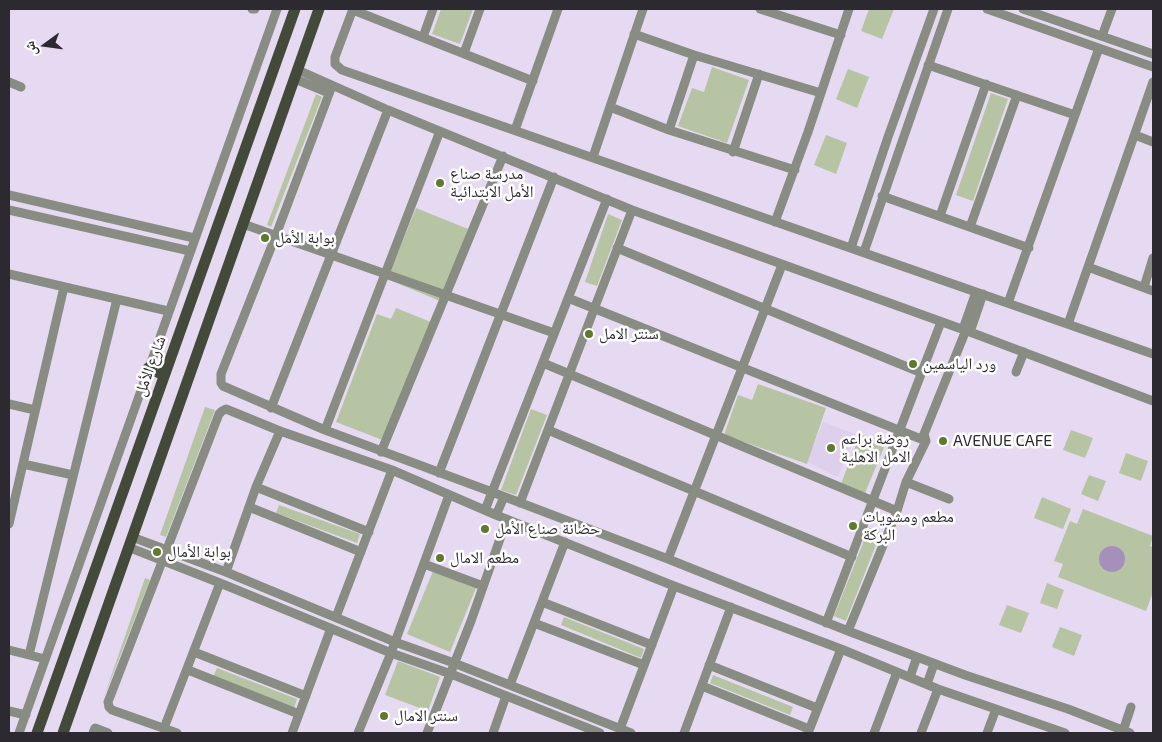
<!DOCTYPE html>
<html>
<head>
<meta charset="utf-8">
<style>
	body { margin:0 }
	#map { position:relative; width:1162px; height:742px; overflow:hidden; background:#e5daf1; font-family:"Exo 2","Noto Naskh Arabic",sans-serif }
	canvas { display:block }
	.frame { position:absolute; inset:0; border:10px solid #2d2931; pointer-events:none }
	.north { position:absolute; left:20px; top:20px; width:50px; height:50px; -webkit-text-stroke:4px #fff; paint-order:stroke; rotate:256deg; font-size:14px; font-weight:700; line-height:20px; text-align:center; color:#2d2931 }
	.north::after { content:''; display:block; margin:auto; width:18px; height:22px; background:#2d2931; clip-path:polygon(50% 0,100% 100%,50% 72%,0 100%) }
</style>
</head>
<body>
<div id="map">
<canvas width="1162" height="742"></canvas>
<div class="frame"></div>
<div class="north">ش</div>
</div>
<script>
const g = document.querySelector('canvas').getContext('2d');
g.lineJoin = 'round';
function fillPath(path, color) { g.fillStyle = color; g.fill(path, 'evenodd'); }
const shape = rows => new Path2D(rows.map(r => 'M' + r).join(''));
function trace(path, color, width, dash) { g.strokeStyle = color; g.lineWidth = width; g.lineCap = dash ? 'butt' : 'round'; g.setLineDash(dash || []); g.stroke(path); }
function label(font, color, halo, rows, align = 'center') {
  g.font = font + ' "Exo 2","Noto Naskh Arabic",sans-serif'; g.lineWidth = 5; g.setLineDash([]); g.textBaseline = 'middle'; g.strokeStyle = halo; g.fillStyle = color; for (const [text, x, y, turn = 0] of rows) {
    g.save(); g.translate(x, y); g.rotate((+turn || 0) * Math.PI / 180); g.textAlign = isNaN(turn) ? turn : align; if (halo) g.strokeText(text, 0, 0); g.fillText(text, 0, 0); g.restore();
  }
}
fillPath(shape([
	[823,422,855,434,838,477,807,462]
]), '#decfed');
fillPath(shape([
	[441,9,473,9,460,44,432,34],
	[869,9,894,9,882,39,861,31],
	[712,67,749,80,727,143,678,126,692,88,704,92],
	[848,69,869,77,857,108,836,99],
	[991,93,1008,99,973,201,956,195],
	[316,94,322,97,271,227,267,225],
	[826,135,847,143,836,174,814,165],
	[416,208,468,229,440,301,387,279],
	[608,214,622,220,597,286,585,282],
	[396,308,431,322,385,441,336,422,377,314,391,319],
	[758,384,826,408,807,464,724,435,738,395,752,400],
	[205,407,215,410,166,537,160,535],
	[531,409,547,415,516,495,501,490],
	[1071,430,1093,438,1085,458,1063,450],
	[860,434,885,445,865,493,841,484],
	[1126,453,1148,461,1141,481,1119,473],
	[1089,475,1106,481,1098,501,1081,494],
	[1042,497,1071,509,1063,529,1034,518],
	[279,505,360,534,357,543,276,513],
	[1083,509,1153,536,1150,546,1153,547,1153,592,1146,611,1058,577,1063,564,1054,561,1070,521,1077,524],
	[869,528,881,532,846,621,834,616],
	[433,571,476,588,450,652,407,634],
	[145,578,150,580,104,697],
	[1047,583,1064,590,1057,609,1040,603],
	[1007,605,1029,613,1021,633,999,625],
	[564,617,644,649,641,658,561,625],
	[1060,627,1082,635,1074,656,1052,647],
	[398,661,440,677,428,711,385,695],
	[217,668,297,699,294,708,213,677],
	[713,675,793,707,790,715,710,683]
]), '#b6c4a3');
fillPath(shape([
	'1099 559a13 13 0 1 1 26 0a13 13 0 1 1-26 0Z'
]), '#a690bb');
trace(shape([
	[252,9,255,9],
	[353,9,335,57,335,64,342,70,1153,354],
	[760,9,841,35],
	[987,9,1153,67],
	[1023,9,1153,54],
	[353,10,533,81],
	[634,34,694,55,821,93],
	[1102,36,1112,9],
	[423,37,433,9],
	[464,53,480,9],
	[928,65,1075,115],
	[298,70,388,110,632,210,970,332,1153,401],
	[295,79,329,93],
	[9,82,21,87],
	[332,86,276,235,221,374,221,383,223,386,325,430,492,492,668,559,848,631,965,675,1068,709,1130,733],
	[610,107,669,130,795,170],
	[515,130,558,9],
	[669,130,694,55],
	[1135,135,1153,142],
	[733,152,759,74],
	[593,157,643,9],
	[9,195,194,238],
	[882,196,1029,248],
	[9,210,190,251],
	[940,216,986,84],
	[775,222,808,132,849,9],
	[243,224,554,333],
	[970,227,1017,95],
	[617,248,922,373],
	[851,248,888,137,934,9],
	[864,252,948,9],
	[1088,267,1153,291],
	[9,274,168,311],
	[1144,287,1153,258],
	[568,298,926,441],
	[1008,303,1099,48],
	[1068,324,1153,82],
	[963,329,976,292],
	[970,332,983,294],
	[543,363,897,511],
	[1016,372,1024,352],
	[9,404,35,410],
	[271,408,388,110],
	[325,430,440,131],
	[548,430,852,557],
	[381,452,503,156],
	[23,464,73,475],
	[439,473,554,177],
	[906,482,949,499],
	[256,487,369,532],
	[520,503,632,210],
	[249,507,361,552],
	[485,510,607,199],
	[496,515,504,497],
	[9,524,64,287],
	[132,537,226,572,395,642,454,663,631,733],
	[128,547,220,583,391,653,451,674,600,733],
	[668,559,782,265],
	[424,564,483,586],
	[226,572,256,487,280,431],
	[542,602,652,645],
	[336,617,392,470],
	[534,623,644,665],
	[826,623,941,322],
	[848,631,897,511,906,482,926,441,924,434,966,330],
	[9,650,45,659],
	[194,652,306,696],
	[29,655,117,299],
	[709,665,817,708],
	[188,670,299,714],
	[910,677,917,657],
	[927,684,934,664],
	[510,685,565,542],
	[702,686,809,729],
	[9,711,26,715],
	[164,728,220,583],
	[620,729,674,586],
	[1123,731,1131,707],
	[19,733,277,9],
	[93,733,95,728,108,733],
	[177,733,112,710,109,707,108,702,219,414,222,411,226,409,280,431,392,470,496,515,674,586,841,649,938,689,1065,733],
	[292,733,331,628],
	[358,733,391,653,449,495],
	[427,733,471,621,507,519],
	[493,733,506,696],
	[684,733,731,607],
	[808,733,841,649],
	[874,733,897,672],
	[921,733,938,689],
	[987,733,996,709]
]), '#888c83', 9);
trace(shape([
	[148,368,164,375],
	[37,733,295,9],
	[63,733,319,9]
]), '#434a39', 11);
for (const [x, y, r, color] of [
	[440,183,5,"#5f7a2e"],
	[265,238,5,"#5f7a2e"],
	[589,334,5,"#5f7a2e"],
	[913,364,5,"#5f7a2e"],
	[943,441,5,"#5f7a2e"],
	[831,448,5,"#5f7a2e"],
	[853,526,5,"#5f7a2e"],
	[485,529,5,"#5f7a2e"],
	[157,552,5,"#5f7a2e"],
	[440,558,5,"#5f7a2e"],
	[384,716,5,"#5f7a2e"]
]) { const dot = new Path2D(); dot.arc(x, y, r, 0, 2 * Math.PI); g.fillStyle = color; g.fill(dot); trace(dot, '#fff', 2); }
label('16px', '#2d2931', '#fff', [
	["مدرسة صناع",450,174],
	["الأمل الابتدائية",450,192],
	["بوابة الأمل",275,238],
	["سنتر الامل",599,334],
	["ورد الياسمين",923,364],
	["روضة براعم",841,439],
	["الامل الاهلية",841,457],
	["AVENUE CAFE",953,441],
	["مطعم ومشويات",863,517],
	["البركة",863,535],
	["حضانة صناع الأمل",495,529],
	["بوابة الأمال",167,552],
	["مطعم الامال",450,558],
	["سنتر الامال",394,716]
], 'left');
label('16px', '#2d2931', '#fff', [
	["شارع الأمل",150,366,-70]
]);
</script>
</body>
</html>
